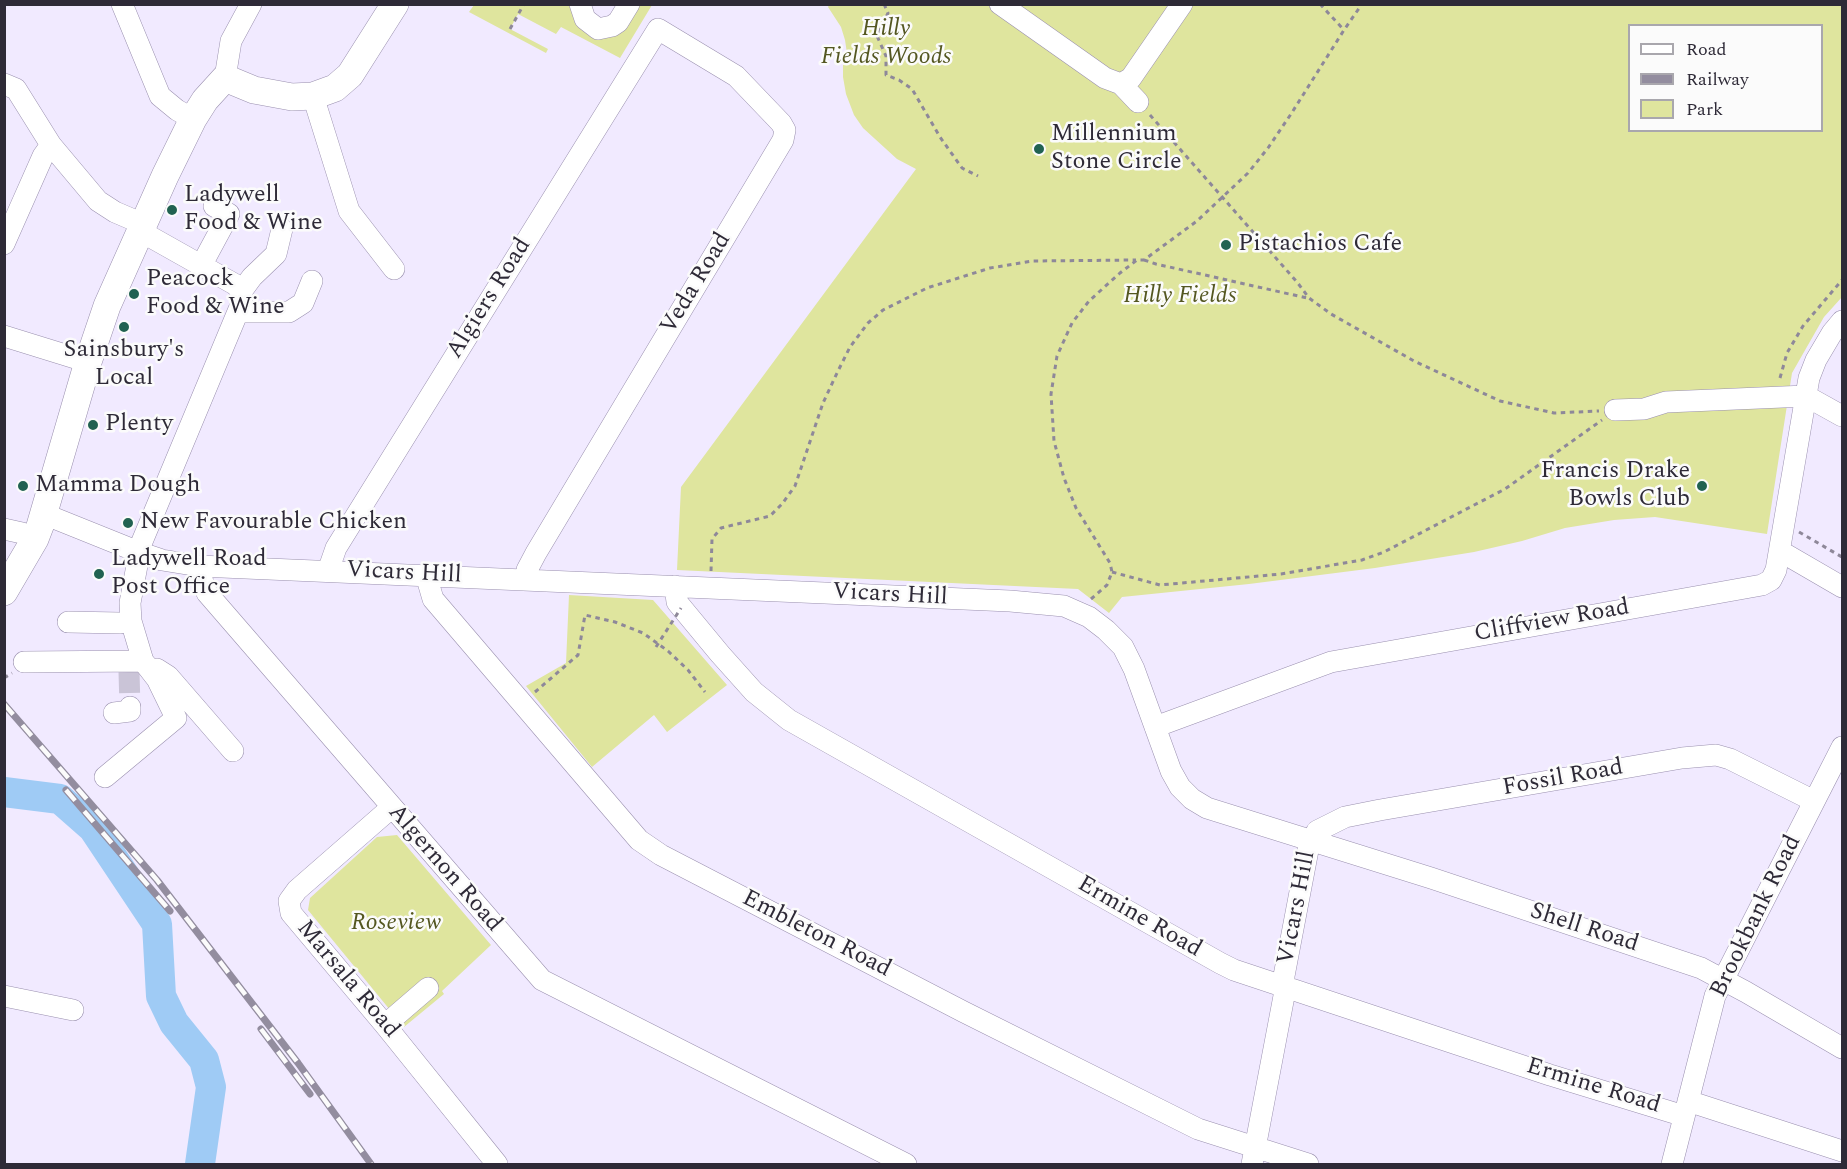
<!DOCTYPE html>
<html>
<head>
<meta charset="utf-8">
<style>
	body { margin:0 }
	#map { position:relative; width:1847px; height:1169px; overflow:hidden; background:#f1eaff; font-family:Spectral,serif }
	canvas { display:block }
	.frame { position:absolute; inset:0; border:6px solid #2e2a37; pointer-events:none }
	.legend { position:absolute; left:1628px; top:24px; width:195px; height:108px; box-sizing:border-box; background:#fbfbfb; border:2px solid #a9a7ad; margin:0; padding:8px 10px; list-style:none; font-size:18px; color:#2e2a37 }
	.legend li { display:flex; align-items:center; gap:12px; height:30px }
	.legend b { width:30px; border:2px solid #a9a7ad }
</style>
</head>
<body>
<div id="map">
<canvas width="1847" height="1169"></canvas>
<div class="frame"></div>
<ul class="legend">
<li><b style="height:8px;background:#fff"></b>Road</li>
<li><b style="height:8px;background:#938d9f"></b>Railway</li>
<li><b style="height:16px;background:#dfe59e"></b>Park</li>
</ul>
</div>
<script>
const g = document.querySelector('canvas').getContext('2d');
g.lineJoin = 'round';
function fillPath(path, color) { g.fillStyle = color; g.fill(path, 'evenodd'); }
const shape = rows => new Path2D(rows.map(r => 'M' + r).join(''));
function trace(path, color, width, dash) { g.strokeStyle = color; g.lineWidth = width; g.lineCap = dash ? 'butt' : 'round'; g.setLineDash(dash || []); g.stroke(path); }
function label(font, color, halo, rows, align = 'center') {
  g.font = font + ' Spectral,serif'; g.lineWidth = 5; g.setLineDash([]); g.textBaseline = 'middle'; g.strokeStyle = halo; g.fillStyle = color; for (const [text, x, y, turn = 0] of rows) {
    g.save(); g.translate(x, y); g.rotate((+turn || 0) * Math.PI / 180); g.textAlign = isNaN(turn) ? turn : align; if (halo) g.strokeText(text, 0, 0); g.fillText(text, 0, 0); g.restore();
  }
}
fillPath(shape([
	[474,5,575,5,590,30,636,5,652,5,620,58,561,27,556,34,518,14,510,29,548,49,546,53,469,12],
	[829,5,1842,5,1842,297,1824,317,1792,373,1767,534,1655,517,1614,520,1565,528,1522,541,1474,552,1375,568,1249,584,1122,597,1109,613,1078,589,677,570,681,487,916,169,897,159,863,128,854,115,846,94,843,77,843,65,848,60,845,40,841,27,828,7],
	[1630,26,1822,26,1822,130,1630,130],
	[569,595,653,600,727,685,667,732,654,715,592,767,526,686,566,663],
	[397,835,491,945,442,991,444,994,404,1027,308,910,310,898,377,837]
]), '#dfe59e');
trace(shape([
	[4,792,60,799,93,828,157,924,161,996,174,1023,204,1060,211,1087,200,1164]
]), '#9fcbf5', 30);
trace(shape([
	[129,672,130,707]
]), '#cac4d7', 21, [21, 10]);
const minor = shape([
	[122,4,160,96,177,110,193,119],
	[580,4,585,19,598,29,612,26,618,22,629,4],
	[1000,4,1105,78,1121,84,1138,102],
	[225,78,231,41,251,4],
	[4,84,16,89,51,145,98,201,115,212,143,224],
	[1121,84,1131,78,1182,4],
	[313,96,349,211,394,269],
	[4,244,43,156,51,145],
	[201,266,229,214,214,206],
	[241,292,252,277,276,254,282,229],
	[238,312,289,312,303,303,312,281],
	[4,336,88,362],
	[1806,396,1842,416],
	[1615,410,1644,409,1666,402,1806,396],
	[44,514,141,553,162,560,199,566,1010,601,1064,606,1089,617,1106,630,1123,647,1134,669,1171,771,1180,787,1192,799,1207,808,1431,878,1701,968,1746,992,1842,1048],
	[4,529,22,533,35,539],
	[1780,551,1842,587],
	[199,566,201,577,207,593,542,980,906,1164],
	[328,571,336,548,658,29,736,76,781,123,785,130,783,140,536,553,527,570,526,579],
	[426,575,433,599,639,840,661,855,964,1012,1198,1129,1308,1164],
	[675,586,677,602,720,654,754,692,789,720,1220,963,1234,970,1550,1075,1684,1116],
	[68,622,120,623,131,621],
	[24,662,143,661],
	[157,669,168,676,233,751],
	[114,713,130,711,130,707],
	[1155,727,1331,662,1762,585,1771,580,1776,570,1809,378,1816,360,1832,333,1842,321],
	[105,777,176,718,157,679,143,661,131,621,130,603,141,544,242,302,241,292,236,285,140,231],
	[391,808,297,890,289,901,291,913,385,1025,497,1164],
	[4,996,73,1010],
	[385,1025,428,988],
	[1688,1101,1842,1151],
	[1252,1164,1284,996,1284,976,1308,850,1317,831,1345,817,1380,810,1682,758,1716,755,1730,759,1814,801],
	[1672,1164,1715,996,1842,747]
]);
const major = shape([
	[4,592,35,539,40,526,88,362,107,306,165,176,193,119,205,100,225,78,254,90,292,97,313,96,335,88,350,75,395,4]
]);
trace(minor, '#9a90af', 22);
trace(major, '#9a90af', 28);
trace(shape([
	[884,4,888,13,877,36,886,56,886,75,899,80,912,89,940,137,962,168,978,176],
	[1320,4,1344,30],
	[510,29,524,4],
	[1150,115,1297,282,1309,298,1331,314,1414,361,1500,401,1554,413,1599,411],
	[1144,260,1156,264,1307,298],
	[1780,378,1787,353,1803,326,1842,280],
	[1799,532,1842,557],
	[711,571,712,539,721,528,770,516,782,504,795,486,823,403,837,373,850,347,868,323,883,310,927,288,990,268,1032,261,1136,260],
	[1112,572,1160,585,1281,574,1362,560,1384,552,1505,489,1602,420],
	[1091,599,1107,585,1112,572,1110,563,1076,508,1064,478,1054,441,1051,394,1057,356,1072,323,1089,301,1120,273,1137,260,1144,260,1197,221,1248,173,1268,148,1291,114,1344,30,1362,4],
	[4,678,12,673],
	[535,692,578,655,585,615,615,622,643,633,668,651,688,670,705,692]
]), '#8e8899', 3, [4.5, 4.5]);
trace(minor, '#fff', 21);
trace(major, '#fff', 27);
const rail = shape([
	[4,704,157,880,298,1063,371,1164],
	[66,790,170,911],
	[261,1029,310,1094]
]);
trace(rail, '#938d9f', 7);
trace(rail, '#fbfbfb', 4.5, [14]);
trace(shape([
	[656,647,681,608]
]), '#8e8899', 3, [4.5, 4.5]);
for (const [x, y, r, color] of [
	[1039,149,6,"#216251"],
	[172,210,6,"#216251"],
	[1226,245,6,"#216251"],
	[134,294,6,"#216251"],
	[124,327,6,"#216251"],
	[93,425,6,"#216251"],
	[23,486,6,"#216251"],
	[1702,486,6,"#216251"],
	[128,523,6,"#216251"],
	[99,574,6,"#216251"]
]) { const dot = new Path2D(); dot.arc(x, y, r, 0, 2 * Math.PI); g.fillStyle = color; g.fill(dot); trace(dot, '#fbfbfb', 2); }
label('italic 24px', '#545721', '#fbfbfb', [
	["Hilly",886,30],
	["Fields Woods",886,58],
	["Hilly Fields",1180,297],
	["Roseview",396,924]
]);
label('24px', '#2e2a37', '#fbfbfb', [
	["Millennium",1051,135],
	["Stone Circle",1051,163],
	["Ladywell",184,196],
	["Food & Wine",184,224],
	["Pistachios Cafe",1238,245],
	["Peacock",146,280],
	["Food & Wine",146,308],
	["Sainsbury's",124,351,"center"],
	["Local",124,379,"center"],
	["Plenty",105,425],
	["Francis Drake",1690,472,"right"],
	["Bowls Club",1690,500,"right"],
	["Mamma Dough",35,486],
	["New Favourable Chicken",140,523],
	["Ladywell Road",111,560],
	["Post Office",111,588]
], 'left');
label('24px', '#2e2a37', '#fbfbfb', [
	["Veda Road",697,284,-59],
	["Algiers Road",490,299,-58],
	["Vicars Hill",404,574,3],
	["Vicars Hill",890,596,3],
	["Cliffview Road",1552,622,-10],
	["Fossil Road",1563,779,-10],
	["Algernon Road",444,869,49],
	["Vicars Hill",1298,908,-79],
	["Brookbank Road",1757,917,-64],
	["Ermine Road",1139,918,30],
	["Shell Road",1584,929,18],
	["Embleton Road",816,935,27],
	["Marsala Road",347,980,50],
	["Ermine Road",1593,1087,17]
]);
</script>
</body>
</html>
